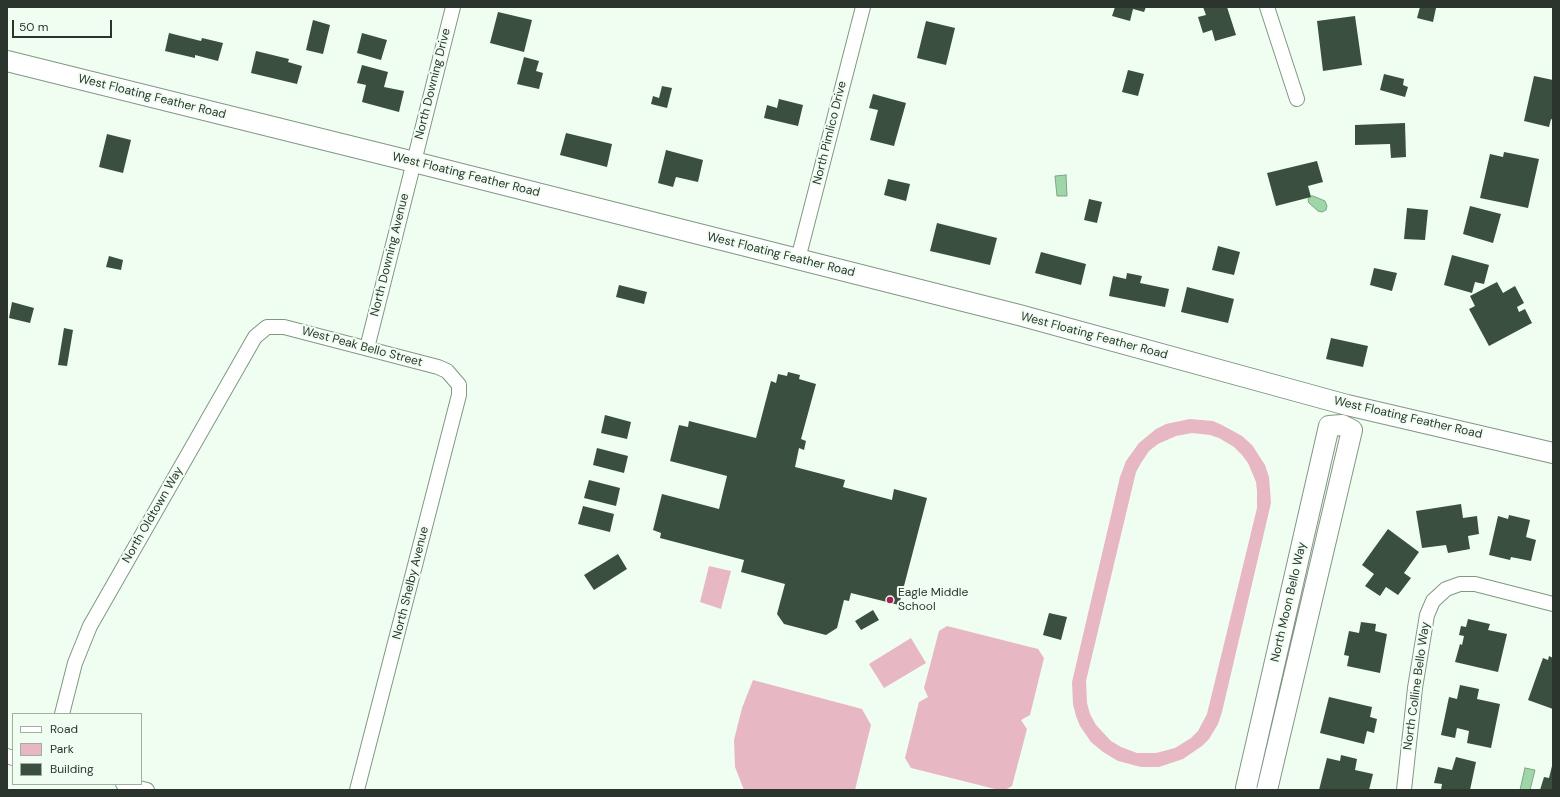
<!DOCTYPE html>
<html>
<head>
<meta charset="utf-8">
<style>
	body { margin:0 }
	#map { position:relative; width:1560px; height:797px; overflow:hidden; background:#effef1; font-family:"DM Sans",sans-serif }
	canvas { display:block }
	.frame { position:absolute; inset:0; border:8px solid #2b352d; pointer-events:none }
	.legend { position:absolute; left:12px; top:713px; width:130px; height:72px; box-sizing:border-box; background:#effef1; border:1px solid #a1aea3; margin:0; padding:5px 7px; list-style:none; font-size:12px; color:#2b352d }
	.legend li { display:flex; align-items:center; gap:8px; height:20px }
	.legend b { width:20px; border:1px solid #a1aea3 }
	.scale { position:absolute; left:12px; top:20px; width:100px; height:18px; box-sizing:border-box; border:2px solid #2b352d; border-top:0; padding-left:5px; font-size:12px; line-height:14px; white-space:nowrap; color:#2b352d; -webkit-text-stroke:3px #effef1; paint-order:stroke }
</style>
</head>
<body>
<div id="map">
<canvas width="1560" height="797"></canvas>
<div class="frame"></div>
<ul class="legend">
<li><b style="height:5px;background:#fff"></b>Road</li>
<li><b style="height:11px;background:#e7b7c4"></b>Park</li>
<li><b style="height:11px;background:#3b4f3e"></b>Building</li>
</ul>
<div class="scale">50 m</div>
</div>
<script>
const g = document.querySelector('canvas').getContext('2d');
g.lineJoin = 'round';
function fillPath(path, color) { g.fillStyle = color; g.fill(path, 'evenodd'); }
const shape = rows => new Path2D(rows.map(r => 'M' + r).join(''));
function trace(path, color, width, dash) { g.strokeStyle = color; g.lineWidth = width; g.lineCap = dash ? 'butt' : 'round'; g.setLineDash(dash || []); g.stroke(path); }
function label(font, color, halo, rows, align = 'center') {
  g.font = font + ' "DM Sans",sans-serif'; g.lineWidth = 4; g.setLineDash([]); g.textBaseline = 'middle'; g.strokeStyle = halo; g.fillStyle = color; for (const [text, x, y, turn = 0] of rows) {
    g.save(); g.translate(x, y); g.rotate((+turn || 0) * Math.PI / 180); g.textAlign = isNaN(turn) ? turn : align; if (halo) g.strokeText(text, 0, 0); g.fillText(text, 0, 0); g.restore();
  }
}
fillPath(shape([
	[1190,419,1213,421,1222,425,1242,436,1252,445,1265,465,1269,477,1271,503,1222,712,1218,724,1209,739,1202,746,1183,759,1159,767,1141,767,1118,761,1103,752,1091,742,1080,726,1076,716,1073,704,1072,682,1120,477,1126,461,1139,443,1156,429,1166,424],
	[1192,433,1210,435,1219,438,1234,447,1242,455,1248,463,1256,482,1257,491,1257,508,1207,714,1198,731,1191,738,1175,748,1156,753,1137,753,1121,747,1111,741,1096,725,1090,714,1087,703,1086,681,1136,472,1141,463,1149,451,1158,444,1176,436],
	[709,566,731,571,721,609,700,602],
	[947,626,1038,649,1044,658,1030,715,1021,720,1027,729,1012,786,1005,790,999,790,911,768,905,758,919,702,928,697,924,688,939,631],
	[911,638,926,663,884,688,869,664],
	[753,680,862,709,871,725,855,790,744,790,735,767,734,740,742,708]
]), '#e7b7c4');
const water = shape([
	[1066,175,1067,196,1057,196,1055,176,1066,175],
	[1309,196,1313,196,1325,201,1327,206,1326,210,1322,212,1318,211,1309,203,1308,200,1309,196],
	[1525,768,1535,770,1530,790,1520,790,1525,768]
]);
fillPath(water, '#9fd6a8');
trace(water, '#7ca683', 1);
fillPath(shape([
	[1115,7,1146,7,1144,12,1133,9,1130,21,1112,16],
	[1203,7,1227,7,1236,35,1215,41,1212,30,1203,33,1198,17,1206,15],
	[1420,7,1436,8,1433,22,1417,18],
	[498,12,532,20,524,52,490,43],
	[1355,16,1362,65,1323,71,1317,21],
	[313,20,330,25,323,54,306,50],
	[926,21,955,28,946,65,917,58],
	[169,33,201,41,202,38,223,43,218,61,195,55,195,58,165,51],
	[362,33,387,40,381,60,357,53],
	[256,51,289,59,288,62,302,66,297,84,251,73],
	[524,57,539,61,536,71,543,73,539,89,517,84],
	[362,65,388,72,384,87,404,91,399,112,362,102,366,85,357,83],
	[1128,70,1144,74,1138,96,1122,92],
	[1384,74,1404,79,1403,85,1408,87,1405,97,1380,90],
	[1534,76,1553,80,1553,120,1551,119,1549,127,1524,121],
	[662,86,672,88,667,108,651,104,653,96,659,98],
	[873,94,906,103,894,146,870,140,878,110,869,108],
	[779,99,803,105,798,126,764,118,767,105,777,108],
	[1405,123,1406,157,1391,158,1390,144,1355,145,1355,125],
	[566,133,612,144,607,167,560,155],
	[107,134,131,140,123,173,99,167],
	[666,150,703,160,698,182,676,177,673,187,658,183],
	[1504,152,1539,159,1528,208,1480,198,1490,154,1503,157],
	[1317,161,1323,182,1308,186,1311,197,1276,206,1267,173],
	[888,179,910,184,906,201,884,195],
	[1089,199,1102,202,1097,223,1084,220],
	[1470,206,1501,214,1493,243,1463,234],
	[1407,208,1428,210,1425,240,1404,239],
	[937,223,997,238,990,265,930,251],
	[1218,246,1240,252,1234,275,1212,270],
	[1041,252,1086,264,1081,285,1035,273],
	[1452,255,1489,265,1484,284,1475,282,1472,293,1444,285],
	[109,256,123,260,121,270,106,267],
	[1374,268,1397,273,1392,291,1370,285],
	[1127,273,1142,276,1140,283,1169,289,1165,307,1109,296,1113,276,1126,279],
	[1497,282,1503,293,1515,286,1524,303,1517,307,1519,312,1525,309,1532,323,1489,346,1469,309,1475,306,1470,296],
	[619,285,647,292,644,304,616,297],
	[1187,287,1234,299,1228,323,1181,312],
	[12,302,34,308,30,323,9,318],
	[64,328,73,330,67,366,58,365],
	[1331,338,1368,346,1363,367,1326,359],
	[788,372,800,375,799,379,816,384,801,439,806,441,804,450,799,448,795,467,845,480,843,487,892,500,894,489,927,498,899,605,851,593,849,601,844,600,837,628,826,635,784,624,777,614,785,584,741,572,744,560,660,538,661,533,653,530,662,494,719,509,727,476,670,461,679,425,688,427,689,421,756,438,771,381,776,383,778,374,787,376],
	[605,415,631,422,627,439,601,433],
	[597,448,628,456,624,473,593,465],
	[589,480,620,488,616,506,584,498],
	[1461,504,1463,518,1477,516,1479,534,1468,536,1470,549,1448,553,1446,545,1422,548,1416,511],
	[583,506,614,514,610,532,578,524],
	[1509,515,1530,520,1526,537,1536,540,1531,561,1511,557,1510,560,1489,555,1498,516,1508,519],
	[1388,529,1419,552,1404,573,1411,578,1398,595,1386,587,1380,596,1365,586,1374,574,1362,565],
	[618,554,627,569,594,590,584,575],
	[873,610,879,620,861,630,855,621],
	[1049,613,1067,617,1061,640,1043,635],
	[1468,619,1490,624,1488,630,1507,634,1498,672,1455,662,1460,644,1462,645,1464,636,1459,635,1461,626,1466,627],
	[1361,622,1376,624,1375,631,1387,634,1380,673,1347,666,1349,656,1344,655,1349,631,1359,633],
	[1549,656,1553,658,1553,709,1528,700,1543,658,1548,660],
	[1460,685,1479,689,1477,699,1500,704,1491,748,1467,743,1469,731,1457,728,1455,738,1441,735,1449,697,1457,699],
	[1329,697,1372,707,1370,717,1377,719,1374,733,1367,731,1364,744,1320,733],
	[1341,755,1357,759,1355,770,1373,774,1369,790,1319,790,1327,758,1340,761],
	[1456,757,1476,762,1470,790,1441,790,1442,784,1434,783,1438,767,1452,770],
	[1553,762,1553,790,1540,790,1544,777,1549,778]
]), '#3b4f3e');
const street = shape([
	[1267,7,1297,99],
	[798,259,863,7],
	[367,348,453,7],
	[62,714,75,663,90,626,255,337,267,327,284,327,438,367,447,371,459,385,459,395,357,790],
	[7,756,13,758],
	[123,784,147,790],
	[1404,790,1415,688,1427,615,1433,601,1446,589,1460,584,1475,584,1553,604]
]);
const secondary = shape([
	[7,61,414,162,1019,315,1347,405,1553,453],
	[1247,790,1246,788,1329,426,1342,425,1352,430,1267,790]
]);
trace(street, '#819784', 16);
trace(secondary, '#819784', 22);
trace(street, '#fff', 14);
trace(secondary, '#fff', 20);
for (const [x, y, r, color] of [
	[890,600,4,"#a91b5a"]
]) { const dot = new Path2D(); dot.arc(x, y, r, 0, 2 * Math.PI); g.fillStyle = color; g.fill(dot); trace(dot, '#effef1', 1.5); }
label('12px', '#2b352d', '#effef1', [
	["North Downing Drive",433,84,-76],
	["West Floating Feather Road",152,97,14],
	["North Pimlico Drive",830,133,-76],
	["West Floating Feather Road",466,175,14],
	["North Downing Avenue",390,255,-76],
	["West Floating Feather Road",781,255,14],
	["West Floating Feather Road",1094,336,15],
	["West Peak Bello Street",362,347,15],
	["West Floating Feather Road",1408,418,13],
	["North Oldtown Way",153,515,-60],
	["North Shelby Avenue",411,583,-76],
	["North Moon Bello Way",1289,602,-77],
	["North Colline Bello Way",1417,686,-82]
]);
label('12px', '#2b352d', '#effef1', [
	["Eagle Middle",898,593],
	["School",898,607]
], 'left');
</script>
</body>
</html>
